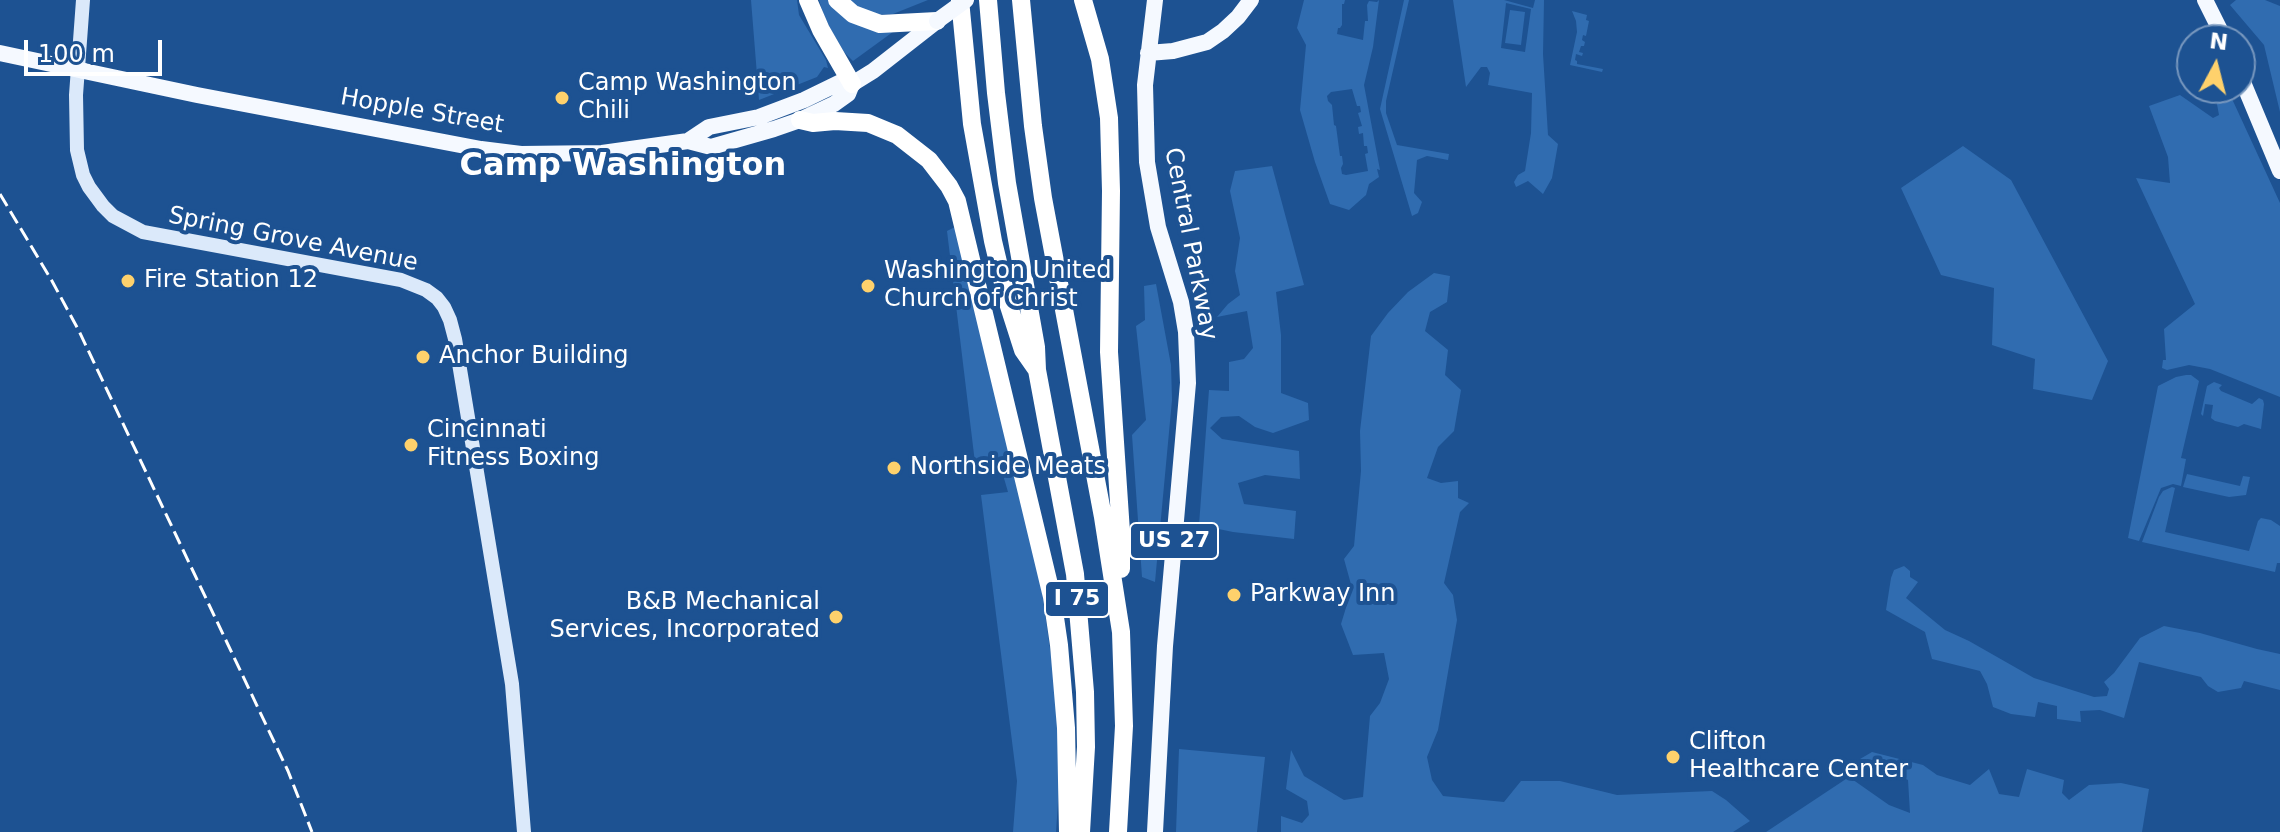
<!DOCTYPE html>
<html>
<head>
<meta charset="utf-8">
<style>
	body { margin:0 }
	#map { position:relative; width:2280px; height:832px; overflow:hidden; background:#1d5292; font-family:"DejaVu Sans",sans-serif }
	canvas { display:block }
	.north { position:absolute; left:2176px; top:24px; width:80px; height:80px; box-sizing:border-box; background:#1d5292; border:2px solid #7797be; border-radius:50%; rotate:7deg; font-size:22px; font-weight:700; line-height:32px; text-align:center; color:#fff }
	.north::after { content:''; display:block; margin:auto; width:28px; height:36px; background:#fed16c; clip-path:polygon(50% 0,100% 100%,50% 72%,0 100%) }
	.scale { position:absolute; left:24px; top:40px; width:138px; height:36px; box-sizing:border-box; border:4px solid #fff; border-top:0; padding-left:10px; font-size:24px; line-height:28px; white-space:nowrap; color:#fff; -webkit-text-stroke:6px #1d5292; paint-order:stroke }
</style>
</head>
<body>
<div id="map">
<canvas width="2280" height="832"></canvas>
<div class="north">N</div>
<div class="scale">100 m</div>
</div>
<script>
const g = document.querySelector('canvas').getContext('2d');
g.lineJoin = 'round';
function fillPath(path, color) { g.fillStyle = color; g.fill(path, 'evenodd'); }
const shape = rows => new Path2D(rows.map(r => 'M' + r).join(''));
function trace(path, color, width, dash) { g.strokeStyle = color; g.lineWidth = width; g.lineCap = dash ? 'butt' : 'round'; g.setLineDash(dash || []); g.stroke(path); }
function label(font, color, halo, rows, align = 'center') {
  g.font = font + ' "DejaVu Sans",sans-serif'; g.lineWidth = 8; g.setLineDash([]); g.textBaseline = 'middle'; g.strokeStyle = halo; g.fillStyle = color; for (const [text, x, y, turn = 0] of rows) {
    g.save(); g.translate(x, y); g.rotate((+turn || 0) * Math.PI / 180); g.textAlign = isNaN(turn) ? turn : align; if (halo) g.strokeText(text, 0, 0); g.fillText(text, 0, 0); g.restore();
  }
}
fillPath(shape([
	[751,0,797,0,799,15,826,60,828,68,824,67,817,77,759,100],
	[819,0,830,0,897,29,853,61,844,52,830,28,823,13],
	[848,0,928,0,893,14,874,15,856,7],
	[1304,0,1345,0,1344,4,1342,4,1342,25,1340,28,1338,28,1337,34,1363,40,1365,21,1368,21,1367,5,1369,1,1377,2,1379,0,1373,47,1364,85,1380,170,1377,169,1379,177,1369,184,1366,195,1349,210,1330,204,1315,162,1300,110,1306,45,1297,28],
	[1352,89,1357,106,1360,106,1361,112,1358,113,1362,126,1358,127,1359,134,1363,133,1364,146,1367,146,1368,153,1365,154,1368,171,1346,175,1342,174,1341,168,1343,164,1342,156,1340,156,1336,126,1334,125,1332,105,1328,101,1327,96,1331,92],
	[1404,0,1409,0,1386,101,1386,113,1397,145,1449,154,1448,160,1427,156,1417,160,1414,193,1422,202,1418,213,1412,216,1380,109],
	[1453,0,1504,0,1533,8,1535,0,1544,0,1543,54,1548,135,1558,144,1552,178,1543,194,1528,181,1516,187,1514,182,1518,175,1525,171,1531,133,1532,93,1488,85,1490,73,1487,67,1481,67,1466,87],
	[1506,3,1531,9,1525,52,1501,48],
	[2236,0,2265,0,2280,6,2280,112,2264,45,2230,5],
	[1510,10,1525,12,1521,45,1505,43],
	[1572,11,1587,15,1586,20,1589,21,1586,36,1583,35,1582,40,1585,42,1584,46,1581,46,1579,52,1583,53,1582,56,1576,54,1575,60,1577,61,1577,64,1603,69,1602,72,1570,65,1577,32,1576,21],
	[2214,88,2227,88,2280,203,2280,397,2210,369,2189,365,2167,370,2162,368,2163,360,2166,360,2164,329,2195,304,2136,178,2170,183,2168,157,2149,106,2180,95,2213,118,2219,115],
	[1963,146,2011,180,2108,361,2092,400,2033,389,2035,359,1992,345,1994,288,1941,275,1901,188],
	[1272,166,1304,285,1276,292,1281,335,1281,393,1308,403,1309,420,1273,433,1255,427,1239,416,1221,417,1210,428,1222,439,1299,451,1300,479,1265,475,1238,483,1244,504,1296,511,1294,539,1233,532,1199,525,1209,390,1229,391,1229,362,1244,359,1253,348,1247,311,1217,317,1228,304,1240,295,1235,271,1240,238,1230,191,1235,171],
	[957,226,1040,578,1055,684,1060,773,1056,832,1013,832,1017,781,981,495,1008,492,1001,468,976,471,947,231],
	[1434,273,1450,276,1447,302,1430,312,1425,331,1448,350,1445,375,1461,390,1454,431,1438,447,1427,478,1441,483,1458,481,1458,498,1469,503,1460,512,1444,583,1453,595,1457,620,1438,730,1427,757,1432,780,1443,796,1504,802,1521,781,1560,781,1617,795,1712,791,1726,800,1750,821,1733,832,1281,832,1281,816,1302,823,1309,815,1307,801,1286,789,1291,750,1304,776,1344,800,1363,797,1370,716,1380,703,1389,679,1384,653,1353,655,1341,624,1352,588,1344,559,1354,546,1361,471,1360,431,1371,336,1388,313,1408,292],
	[1156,284,1171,365,1172,400,1155,582,1142,577,1132,435,1146,420,1136,326,1145,320,1144,286],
	[2186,375,2191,375,2199,381,2181,458,2186,459,2181,486,2173,484,2161,488,2139,541,2128,538,2158,386,2176,377],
	[2214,382,2222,385,2219,388,2221,391,2252,404,2259,398,2263,400,2264,404,2261,429,2244,424,2238,427,2215,421,2211,418,2213,405,2205,404,2203,416,2201,414,2207,386],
	[2187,474,2240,486,2243,476,2250,477,2246,495,2229,497,2183,487],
	[2172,487,2175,488,2165,532,2249,551,2258,521,2261,518,2271,520,2280,526,2280,563,2277,563,2275,572,2142,542,2159,497,2163,491],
	[1904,566,1910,571,1910,577,1918,582,1906,598,1945,630,1969,641,2034,678,2094,697,2107,696,2109,689,2104,682,2114,673,2140,638,2164,626,2200,633,2257,649,2280,654,2280,690,2244,681,2241,688,2218,692,2208,686,2201,677,2139,662,2124,718,2100,710,2080,711,2081,722,2057,719,2057,706,2038,702,2035,717,2011,714,1993,707,1987,684,1980,671,1932,659,1925,632,1886,610,1891,578,1894,570],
	[1179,749,1265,757,1257,832,1176,832],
	[1872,752,1923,765,1937,775,1970,785,1989,769,1999,794,2019,797,2027,769,2064,780,2062,793,2069,800,2089,785,2121,783,2149,789,2142,832,1766,832,1849,777,1889,805,1910,813,1908,780,1860,759]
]), '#306cb0');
trace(shape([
	[83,0,76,95,77,150,83,175,89,187,103,206,113,216,143,232,401,280,426,290,437,298,444,307,450,320,455,339,512,684,524,832]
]), '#dbe9fa', 14);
trace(shape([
	[2205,0,2225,40],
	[1148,53,1173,51,1207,42,1223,31,1238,17,1251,0],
	[84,71,197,95,481,149,521,154,602,153,688,141,711,147,774,129,800,120,834,104,848,94,852,84,873,71,937,21],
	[2240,75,2280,171],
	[688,141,709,127,759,117,804,100,841,82,852,84],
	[1155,832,1165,646,1188,383,1186,332,1181,302,1158,227,1147,162,1145,85,1155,0]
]), '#f5f9ff', 16);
trace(shape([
	[808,0,821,30,852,84],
	[837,0,853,14,880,24,937,21],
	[960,0,972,124,993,241,1007,300,1023,350,1037,370],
	[988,0,996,93,1007,183,1036,347,1037,370,1075,574,1085,692,1086,747,1081,832],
	[1021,0,1033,126,1043,198,1103,517,1121,632,1124,726,1118,832],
	[1083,0,1100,59,1109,118,1111,191,1109,352,1121,532,1121,569],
	[800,120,813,123,835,121,868,123,897,135,929,160,949,186,957,201,1052,597,1059,645,1066,728,1068,832]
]), '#fff', 18);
trace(shape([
	[0,194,52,281,79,331,288,771,312,832]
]), '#fff', 3, [14, 6]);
trace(shape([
	[937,21,966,0],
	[0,53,84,71]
]), '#f5f9ff', 16);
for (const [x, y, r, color] of [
	[562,98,8,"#fed16c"],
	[128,281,8,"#fed16c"],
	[868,286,8,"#fed16c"],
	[423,357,8,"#fed16c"],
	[411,445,8,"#fed16c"],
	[894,468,8,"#fed16c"],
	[1234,595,8,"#fed16c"],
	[836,617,8,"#fed16c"],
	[1673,757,8,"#fed16c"]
]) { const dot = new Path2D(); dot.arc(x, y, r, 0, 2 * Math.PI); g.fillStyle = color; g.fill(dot); trace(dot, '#1d5292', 3); }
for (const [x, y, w] of [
	[1174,541,88],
	[1077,599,64]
]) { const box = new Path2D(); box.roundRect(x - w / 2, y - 18, w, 36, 6); g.fillStyle = '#1d5292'; g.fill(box); trace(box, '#fff', 2); }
label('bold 22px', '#fff', null, [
	["US 27",1174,541],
	["I 75",1077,599]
]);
label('24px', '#fff', '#1d5292', [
	["Camp Washington",578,84],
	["Chili",578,112],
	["Washington United",884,272],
	["Church of Christ",884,300],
	["Fire Station 12",144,281],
	["Anchor Building",439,357],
	["Cincinnati",427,431],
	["Fitness Boxing",427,459],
	["Northside Meats",910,468],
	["Parkway Inn",1250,595],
	["B&B Mechanical",820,603,"right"],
	["Services, Incorporated",820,631,"right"],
	["Clifton",1689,743],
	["Healthcare Center",1689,771]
], 'left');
label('24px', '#fff', '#1d5292', [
	["Hopple Street",422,112,10],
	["Spring Grove Avenue",293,240,11],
	["Central Parkway",1190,244,79]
]);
label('bold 32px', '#fff', '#1d5292', [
	["Camp Washington",623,167]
]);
</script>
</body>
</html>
